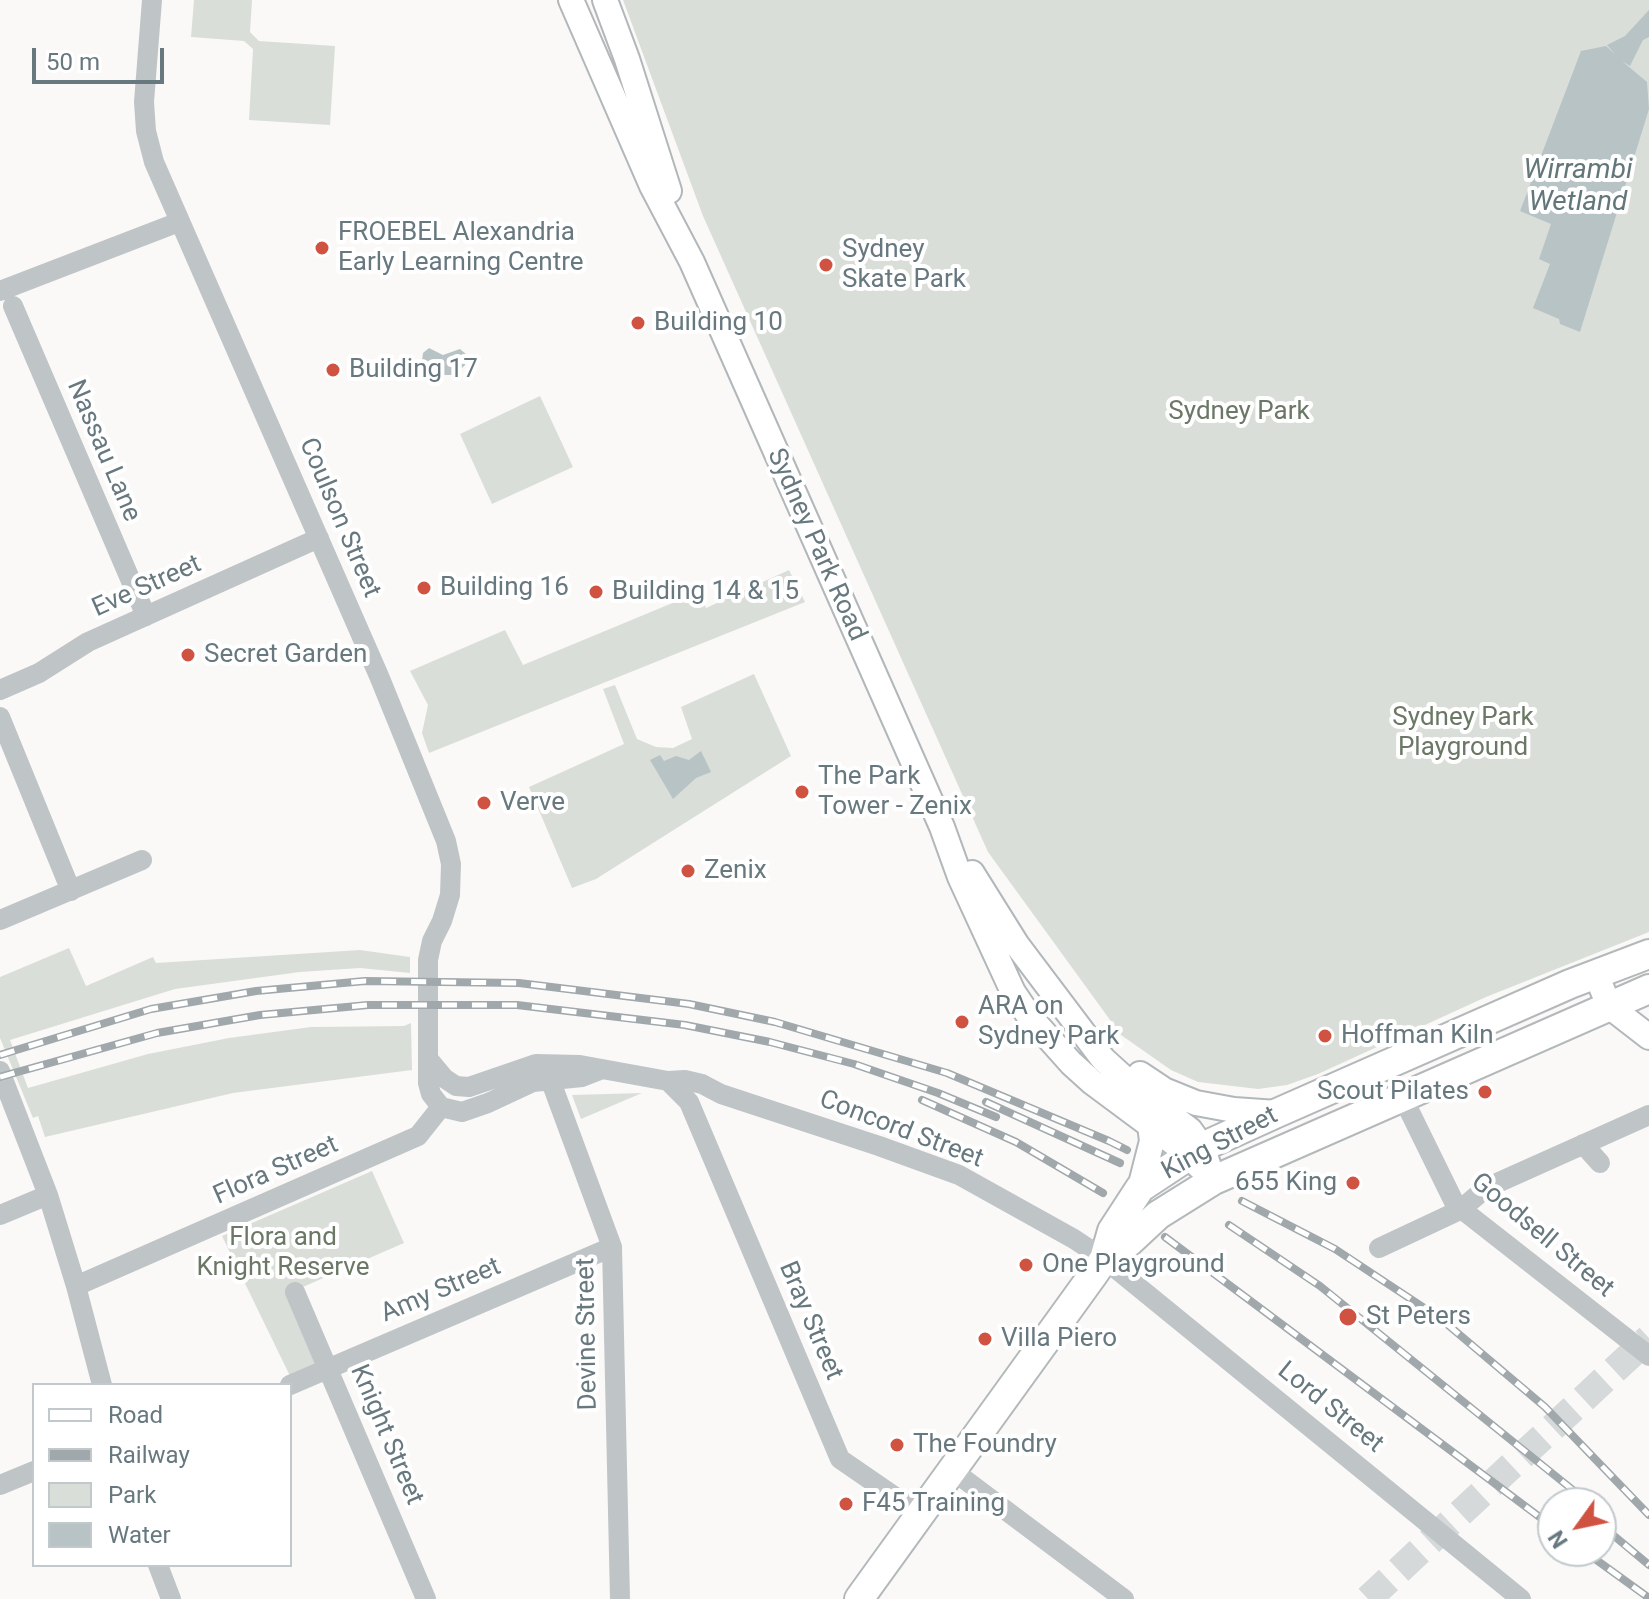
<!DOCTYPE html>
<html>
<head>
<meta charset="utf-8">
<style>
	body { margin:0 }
	#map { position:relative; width:1649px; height:1599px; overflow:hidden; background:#faf9f8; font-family:Roboto,sans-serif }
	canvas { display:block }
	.legend { position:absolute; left:32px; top:1383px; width:260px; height:184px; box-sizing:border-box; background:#fff; border:2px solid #c2c9cc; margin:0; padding:10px 14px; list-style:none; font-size:24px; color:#67787f }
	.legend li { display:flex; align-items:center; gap:16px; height:40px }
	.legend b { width:40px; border:2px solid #c2c9cc }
	.north { position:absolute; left:1537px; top:1487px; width:80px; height:80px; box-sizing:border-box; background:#fff; border:2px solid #c2c9cc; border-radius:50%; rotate:237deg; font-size:22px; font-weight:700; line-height:32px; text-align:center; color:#67787f }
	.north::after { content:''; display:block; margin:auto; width:28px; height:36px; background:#d05342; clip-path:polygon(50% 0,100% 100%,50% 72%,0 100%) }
	.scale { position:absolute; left:32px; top:48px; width:132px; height:36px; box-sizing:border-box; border:4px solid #67787f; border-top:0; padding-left:10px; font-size:24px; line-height:28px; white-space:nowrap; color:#67787f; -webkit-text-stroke:6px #fff; paint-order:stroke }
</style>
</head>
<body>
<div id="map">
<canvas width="1649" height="1599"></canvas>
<ul class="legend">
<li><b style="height:10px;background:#fff"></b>Road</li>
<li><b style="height:10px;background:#a0a8ab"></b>Railway</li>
<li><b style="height:22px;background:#daded8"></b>Park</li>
<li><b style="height:22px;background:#b8c3c6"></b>Water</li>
</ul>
<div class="north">N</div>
<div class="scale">50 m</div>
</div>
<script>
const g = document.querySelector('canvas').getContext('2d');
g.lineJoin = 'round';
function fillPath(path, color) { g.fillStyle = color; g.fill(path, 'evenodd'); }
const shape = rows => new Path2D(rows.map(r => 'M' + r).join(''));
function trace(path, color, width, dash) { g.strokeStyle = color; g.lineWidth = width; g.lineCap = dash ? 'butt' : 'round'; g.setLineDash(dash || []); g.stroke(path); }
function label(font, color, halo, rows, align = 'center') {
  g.font = font + ' Roboto,sans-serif'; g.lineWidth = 8; g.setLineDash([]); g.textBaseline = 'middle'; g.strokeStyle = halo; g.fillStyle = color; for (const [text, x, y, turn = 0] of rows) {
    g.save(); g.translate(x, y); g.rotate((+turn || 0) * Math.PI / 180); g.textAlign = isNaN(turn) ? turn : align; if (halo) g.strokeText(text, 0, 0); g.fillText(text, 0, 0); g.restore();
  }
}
fillPath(shape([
	[194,0,252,0,250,32,259,41,335,46,330,125,249,120,253,49,244,41,191,37],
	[623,0,1649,0,1649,932,1486,997,1318,1074,1287,1085,1258,1089,1198,1082,1171,1070,1121,1035,988,852,703,216],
	[540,396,573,467,492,504,460,434],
	[789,570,805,602,429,753,422,733,428,705,410,671,505,630,523,665,699,592,706,608],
	[754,674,791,756,596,879,572,888,529,787,624,744,603,689,615,685,637,739,656,747,673,748,692,739,681,707],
	[69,948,86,986,153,957,156,963,360,950,410,957,410,973,360,968,300,972,175,989,10,1040,28,1088,148,1054,229,1038,311,1027,404,1026,411,1023,412,1070,233,1093,45,1137,38,1116,33,1118,0,1038,0,977],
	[642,1093,581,1119,572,1095],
	[372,1171,404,1243,289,1293,320,1363,290,1376,222,1236]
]), '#daded8');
fillPath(shape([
	[1649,10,1649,37,1643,40,1630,66,1622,61,1647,82,1649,109,1580,332,1560,324,1559,319,1533,308,1550,264,1539,259,1551,224,1520,211,1581,51,1606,46,1615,54,1607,45,1625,36],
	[429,348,443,355,460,349,467,355,465,365,455,375,435,375,426,369,422,361,423,353],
	[701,751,711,772,696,778,673,799,650,760,660,755,664,761,676,756,689,760]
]), '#b8c3c6');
trace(shape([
	[1368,1599,1649,1338]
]), '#d5d9da', 28, [28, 14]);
const major = shape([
	[571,0,652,186,692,262,942,827,960,877,1013,992,1029,1016,1071,1063,1092,1082,1174,1143,1214,1180],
	[605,0,627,59,669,191],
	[972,873,1017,945,1103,1059,1136,1089,1190,1130,1202,1147,1208,1164],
	[1596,974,1609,1006,1649,1037],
	[1140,1074,1164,1090,1196,1103,1234,1110,1277,1113],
	[1140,1188,1152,1141,1150,1125]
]);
const highway = shape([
	[1104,1259,1129,1242,1158,1215,1214,1180,1649,989],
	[859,1599,1093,1275,1104,1259,1112,1231,1140,1188,1202,1147,1277,1113,1570,984,1649,954]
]);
trace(major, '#b1b7ba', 28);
trace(highway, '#b3b8ba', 32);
trace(shape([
	[152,0,144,102,146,131,154,162,379,676,446,841,451,864,450,895,442,921,432,941,428,960,428,1083,431,1094,441,1107,462,1112,488,1103,533,1082,582,1077,600,1070],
	[0,291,179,222],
	[13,306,146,616],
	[0,690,39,673,88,642,319,538],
	[0,717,71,891],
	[0,920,142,860],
	[429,1060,444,1078,456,1086,469,1087,536,1064,580,1065,668,1081,685,1080,702,1084,721,1094,879,1146,959,1175,1074,1239,1104,1259,1521,1599],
	[0,1071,48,1195,76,1286,102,1385],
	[550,1079,612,1247,620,1599],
	[668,1081,689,1102,840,1459,920,1514],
	[1402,1096,1455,1204,1649,1356],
	[1583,1144,1600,1163],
	[0,1215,48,1195],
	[1379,1248,1460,1210,1486,1188,1649,1115],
	[76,1286,418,1136,441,1107],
	[295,1292,426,1599],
	[290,1385,612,1247],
	[952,1470,1124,1599],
	[0,1485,34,1471],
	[158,1565,171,1599]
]), '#bfc4c7', 20);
trace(major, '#fff', 24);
trace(highway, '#fff', 28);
const rail = shape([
	[0,1055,151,1009,256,991,365,981,519,983,689,1004,775,1022,947,1073,1109,1141,1127,1150],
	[0,1077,157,1033,260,1015,368,1005,517,1005,685,1025,770,1042,854,1064,938,1093,996,1117],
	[922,1100,1016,1142,1103,1193],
	[986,1102,1120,1163],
	[1242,1201,1335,1249,1441,1319,1545,1407,1649,1515],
	[1229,1225,1320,1286,1589,1503],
	[1165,1237,1553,1527],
	[1601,1525,1649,1565],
	[1584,1551,1649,1598]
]);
trace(rail, '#a0a8ab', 8);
trace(rail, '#fff', 5, [15]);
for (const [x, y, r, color] of [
	[322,248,8,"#d05342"],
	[826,265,8,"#d05342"],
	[638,323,8,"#d05342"],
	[333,370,8,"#d05342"],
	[424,588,8,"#d05342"],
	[596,592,8,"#d05342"],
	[188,655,8,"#d05342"],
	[802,792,8,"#d05342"],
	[484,803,8,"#d05342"],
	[688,871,8,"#d05342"],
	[962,1022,8,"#d05342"],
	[1325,1036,8,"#d05342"],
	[1485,1092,8,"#d05342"],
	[1353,1183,8,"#d05342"],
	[1026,1265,8,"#d05342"],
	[1348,1317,10,"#d05342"],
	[985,1339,8,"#d05342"],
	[897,1445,8,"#d05342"],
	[846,1504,8,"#d05342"]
]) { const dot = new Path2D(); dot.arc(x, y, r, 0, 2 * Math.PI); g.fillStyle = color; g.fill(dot); trace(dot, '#fff', 3); }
label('26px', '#67787f', '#fff', [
	["FROEBEL Alexandria",338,233],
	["Early Learning Centre",338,263],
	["Sydney",842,250],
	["Skate Park",842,280],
	["Building 10",654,323],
	["Building 17",349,370],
	["Building 16",440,588],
	["Building 14 & 15",612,592],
	["Secret Garden",204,655],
	["The Park",818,777],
	["Tower - Zenix",818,807],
	["Verve",500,803],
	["Zenix",704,871],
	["ARA on",978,1007],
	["Sydney Park",978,1037],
	["Hoffman Kiln",1341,1036],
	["Scout Pilates",1469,1092,"right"],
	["655 King",1337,1183,"right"],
	["One Playground",1042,1265],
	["St Peters",1366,1317],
	["Villa Piero",1001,1339],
	["The Foundry",913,1445],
	["F45 Training",862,1504]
], 'left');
label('26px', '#6b7866', '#fff', [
	["Sydney Park",1239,412],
	["Sydney Park",1463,718],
	["Playground",1463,748],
	["Flora and",283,1238],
	["Knight Reserve",283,1268]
]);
label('26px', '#67787f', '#fff', [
	["Nassau Lane",103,451,67],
	["Coulson Street",339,518,67],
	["Sydney Park Road",816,545,66],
	["Eve Street",147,587,-24],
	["Concord Street",901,1130,21],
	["King Street",1220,1144,-28],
	["Flora Street",276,1171,-24],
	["Goodsell Street",1542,1236,40],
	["Amy Street",441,1291,-23],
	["Bray Street",810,1321,67],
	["Devine Street",588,1334,-91],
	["Lord Street",1330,1408,39],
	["Knight Street",386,1435,67]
]);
label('italic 28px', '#637679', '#fff', [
	["Wirrambi",1578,171],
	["Wetland",1578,203]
]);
</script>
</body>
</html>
